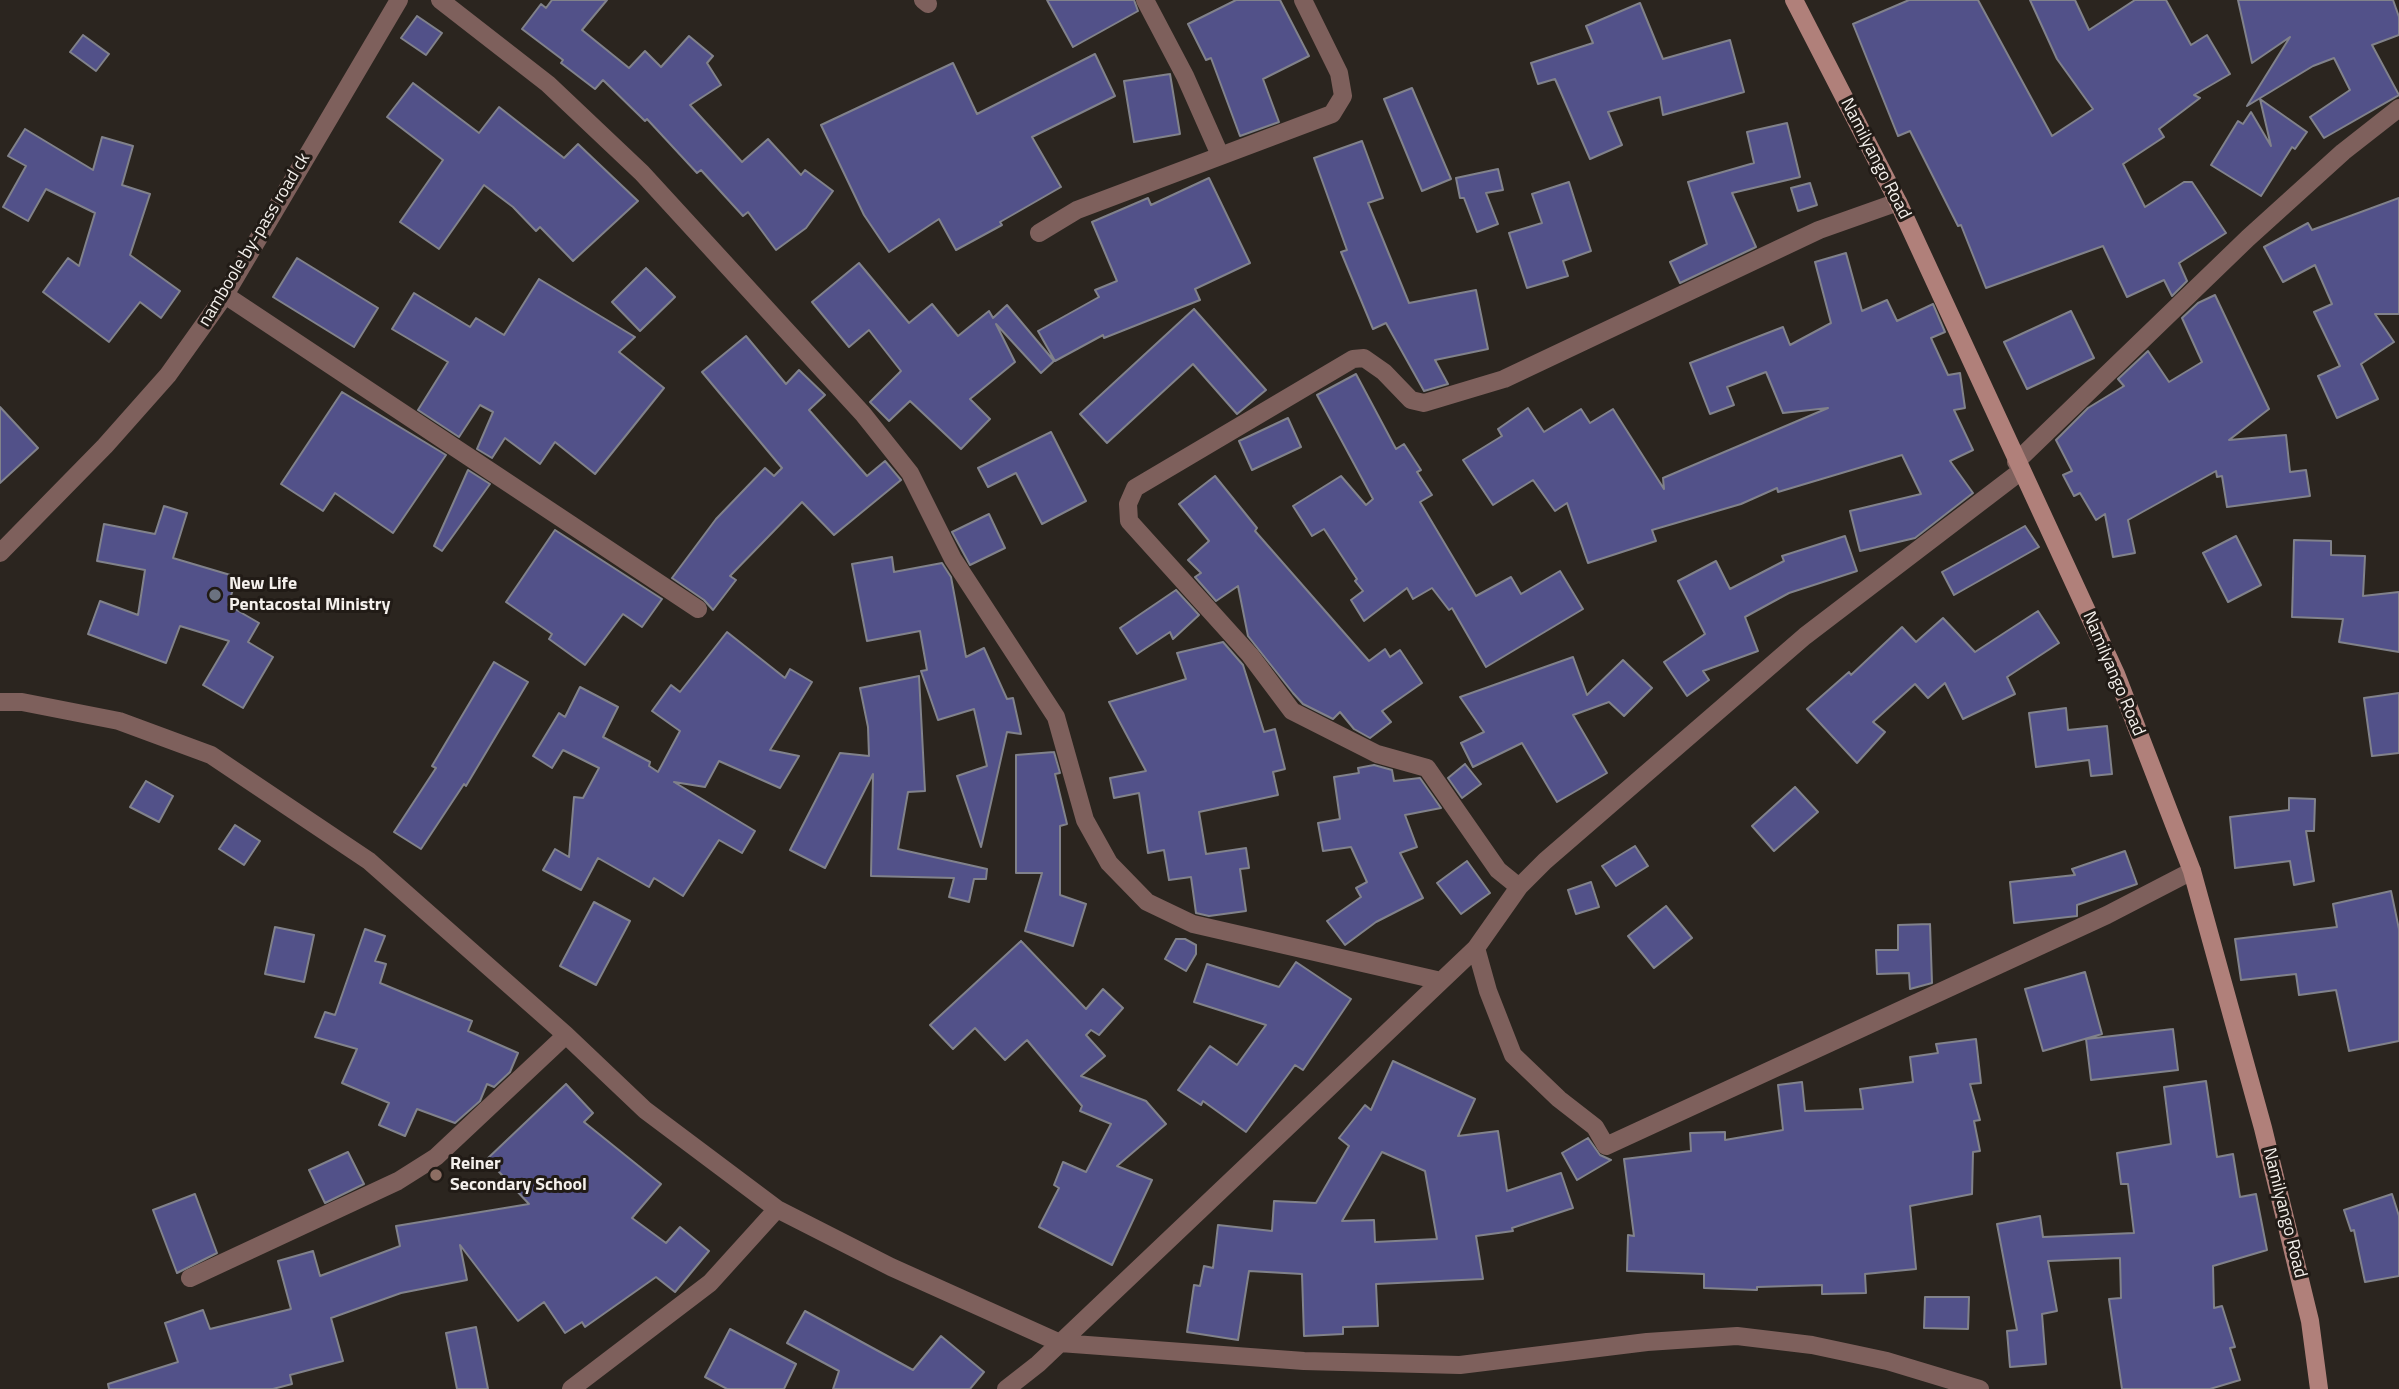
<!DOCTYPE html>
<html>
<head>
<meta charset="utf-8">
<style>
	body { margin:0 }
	canvas { display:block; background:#2b251f }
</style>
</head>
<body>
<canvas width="2399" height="1389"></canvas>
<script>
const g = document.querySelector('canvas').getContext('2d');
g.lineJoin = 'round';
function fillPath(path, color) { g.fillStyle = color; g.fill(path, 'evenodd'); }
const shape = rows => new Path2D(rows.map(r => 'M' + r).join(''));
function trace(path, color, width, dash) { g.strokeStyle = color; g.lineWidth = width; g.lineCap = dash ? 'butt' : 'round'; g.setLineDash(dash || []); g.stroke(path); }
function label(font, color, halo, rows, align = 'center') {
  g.font = font + ' "Titillium Web",sans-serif'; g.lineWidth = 6; g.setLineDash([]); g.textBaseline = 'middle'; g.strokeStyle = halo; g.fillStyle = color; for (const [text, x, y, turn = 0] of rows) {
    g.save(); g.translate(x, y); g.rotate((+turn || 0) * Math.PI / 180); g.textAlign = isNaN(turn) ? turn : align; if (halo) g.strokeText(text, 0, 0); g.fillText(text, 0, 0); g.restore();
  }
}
const building = shape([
	[552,0,607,0,582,30,629,68,645,51,661,67,689,36,713,56,707,63,721,85,690,105,742,162,768,139,801,175,805,170,833,191,806,228,776,250,748,212,743,216,701,170,697,173,647,119,645,121,603,80,595,89,561,63,563,60,522,29,541,4,546,8,552,0],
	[1047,0,1134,0,1138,11,1073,47,1047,0],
	[1236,0,1280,0,1309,56,1263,79,1279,122,1240,136,1211,58,1206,60,1188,24,1236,0],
	[1909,0,1978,0,2052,136,2093,109,2057,59,2030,0,2075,0,2089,30,2135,0,2166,0,2191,45,2207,35,2230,74,2194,95,2200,98,2159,129,2164,137,2123,164,2145,207,2184,182,2192,182,2226,233,2179,263,2187,281,2172,296,2164,280,2127,297,2103,246,1986,288,1961,225,1958,226,1910,131,1898,136,1853,24,1909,0],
	[2238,0,2393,0,2399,17,2399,35,2372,45,2399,95,2324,138,2310,117,2350,90,2334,58,2313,66,2247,106,2290,37,2252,63,2238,0],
	[1640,3,1663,59,1730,40,1744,92,1663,115,1660,97,1608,112,1622,145,1590,159,1555,79,1538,84,1531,63,1593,43,1586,26,1640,3],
	[417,16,442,33,426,55,401,38,417,16],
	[83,35,109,54,96,71,70,52,83,35],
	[1095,54,1115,96,1032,137,1061,187,1000,222,1002,225,956,250,939,219,889,252,864,215,821,125,953,63,977,114,1095,54],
	[1170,74,1180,134,1134,142,1124,81,1170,74],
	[413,83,479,133,499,107,564,158,578,144,638,201,573,261,540,227,536,231,513,207,484,185,439,249,400,222,443,160,387,117,413,83],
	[1412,88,1451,179,1422,191,1384,99,1412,88],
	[2260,99,2307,132,2295,149,2292,147,2261,196,2211,165,2238,121,2243,124,2251,112,2271,146,2260,99],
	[1787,123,1800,177,1732,193,1756,247,1680,283,1670,262,1707,244,1688,182,1754,163,1747,132,1787,123],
	[25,129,93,170,102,137,133,146,122,185,150,194,130,255,180,291,161,318,140,302,109,342,43,292,68,258,79,266,95,213,46,189,28,221,3,207,26,166,8,156,25,129],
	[1362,141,1383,198,1368,203,1409,303,1476,290,1488,349,1435,360,1448,384,1424,391,1386,323,1373,329,1341,252,1347,250,1314,158,1362,141],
	[1498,169,1503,190,1486,193,1498,224,1477,232,1464,198,1460,198,1456,178,1498,169],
	[1209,178,1250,263,1195,289,1200,300,1104,338,1103,335,1055,361,1038,331,1099,297,1095,290,1117,281,1092,222,1148,198,1151,205,1209,178],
	[1569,182,1591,251,1563,261,1568,276,1527,288,1509,233,1542,223,1532,194,1569,182],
	[1810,183,1817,205,1798,211,1791,188,1810,183],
	[2399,198,2399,314,2375,314,2394,342,2361,364,2378,399,2337,418,2318,376,2340,366,2314,312,2332,304,2315,265,2283,282,2264,247,2308,223,2312,230,2399,198],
	[1846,253,1862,311,1887,300,1897,321,1933,304,1945,332,1931,338,1948,375,1960,373,1965,408,1954,410,1973,450,1950,461,1973,493,1915,538,1860,551,1850,511,1921,494,1902,455,1778,492,1777,488,1741,504,1652,530,1656,541,1588,563,1567,503,1555,511,1533,480,1493,505,1463,460,1502,436,1498,429,1528,408,1544,432,1581,409,1590,423,1613,409,1664,489,1663,478,1828,408,1783,413,1766,372,1727,387,1734,405,1710,414,1690,363,1783,327,1790,345,1831,323,1815,262,1846,253],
	[297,258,378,308,354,347,273,297,297,258],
	[859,263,909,323,932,304,958,336,989,311,993,318,1007,305,1054,361,1041,373,996,324,1015,362,970,399,990,419,961,449,910,401,889,421,870,402,901,371,869,330,849,347,812,302,859,263],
	[646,268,675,297,640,331,612,302,646,268],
	[539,279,635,337,619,352,664,388,595,474,555,442,540,464,505,438,492,458,477,449,493,412,480,405,459,437,418,410,448,362,392,329,414,293,470,327,476,318,504,335,539,279],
	[2215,295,2269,409,2229,440,2286,435,2290,472,2306,470,2310,496,2227,507,2222,476,2217,477,2216,471,2128,520,2135,553,2113,557,2105,514,2096,520,2080,493,2074,496,2063,475,2072,471,2056,440,2088,408,2124,386,2118,379,2148,351,2169,382,2202,362,2182,318,2198,303,2215,295],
	[1194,309,1266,390,1237,414,1193,364,1107,443,1080,414,1194,309],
	[2071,311,2094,358,2027,389,2004,342,2071,311],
	[746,336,786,384,799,370,825,395,809,410,867,476,885,461,901,480,834,535,802,502,730,576,736,580,713,610,704,600,672,578,716,519,765,468,774,476,782,468,702,372,746,336],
	[1356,374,1396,449,1404,444,1421,470,1417,472,1432,495,1420,502,1476,596,1511,577,1521,594,1560,571,1583,609,1486,667,1452,608,1449,610,1432,588,1413,599,1407,588,1364,621,1351,600,1363,591,1355,581,1357,579,1324,529,1312,536,1293,506,1341,476,1366,505,1373,499,1317,395,1356,374],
	[342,392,446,455,393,533,335,493,323,511,281,484,342,392],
	[0,407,38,448,0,483,0,407],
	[1288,418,1301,447,1252,470,1239,441,1288,418],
	[1051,432,1086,501,1042,524,1016,473,988,487,978,468,1051,432],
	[468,470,490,484,442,551,434,546,468,470],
	[1215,476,1257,528,1255,531,1369,661,1385,649,1390,657,1400,650,1422,683,1382,711,1391,722,1370,738,1354,729,1340,712,1333,719,1303,704,1293,693,1248,636,1238,586,1216,601,1195,577,1201,573,1188,560,1209,541,1179,504,1215,476],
	[164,506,187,513,173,558,237,577,228,605,259,623,248,642,273,657,243,708,203,685,229,641,180,626,166,663,88,634,100,601,138,615,145,570,97,561,104,524,155,534,164,506],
	[989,514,1005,548,970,565,952,532,989,514],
	[2025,526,2039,547,1954,595,1942,572,2025,526],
	[555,530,662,599,642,627,623,614,585,665,549,639,552,634,506,602,555,530],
	[1845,536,1857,571,1789,593,1745,617,1758,651,1703,671,1709,680,1687,696,1664,662,1705,634,1678,581,1716,561,1730,589,1784,561,1782,556,1845,536],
	[2236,536,2261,585,2228,602,2203,553,2236,536],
	[2294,540,2331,541,2331,555,2365,556,2363,596,2399,592,2399,652,2339,642,2343,619,2292,617,2294,540],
	[892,557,894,572,942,563,951,577,966,657,984,648,1007,699,1013,698,1021,734,1007,732,981,847,957,776,987,766,974,709,938,720,921,671,927,670,920,631,867,641,852,564,892,557],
	[1176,590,1199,615,1173,639,1170,632,1137,654,1120,628,1176,590],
	[2038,611,2059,643,2007,677,2015,694,1963,719,1945,683,1928,698,1915,684,1873,722,1885,732,1857,763,1807,709,1849,672,1851,675,1902,627,1916,642,1943,618,1975,652,2038,611],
	[727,632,785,678,790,669,812,682,770,750,799,756,780,788,719,761,705,787,674,782,755,831,742,853,719,840,683,896,654,878,649,887,598,858,581,890,543,870,555,849,569,857,574,797,583,798,599,768,563,750,552,768,533,756,559,713,565,717,580,687,618,707,603,737,650,762,649,766,658,772,680,731,652,711,671,685,680,692,727,632],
	[1223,642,1243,665,1264,732,1275,729,1285,769,1273,772,1278,795,1199,812,1206,854,1246,848,1249,868,1240,869,1246,911,1209,916,1196,913,1191,877,1169,880,1164,850,1148,853,1139,793,1114,798,1110,778,1146,771,1109,702,1186,679,1177,653,1223,642],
	[1573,657,1587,695,1623,660,1652,688,1624,716,1609,702,1573,715,1607,773,1557,802,1522,743,1473,767,1461,743,1484,732,1460,697,1573,657],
	[494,662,528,682,466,786,464,784,421,849,394,832,436,768,432,766,494,662],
	[919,676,925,791,908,792,898,849,987,869,986,879,974,879,969,902,949,897,954,878,871,876,873,774,825,868,790,850,840,753,869,756,868,727,860,688,919,676],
	[2399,693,2399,753,2372,756,2364,698,2399,693],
	[2066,708,2068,730,2107,726,2112,774,2091,776,2089,760,2036,767,2029,713,2066,708],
	[1054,752,1060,773,1055,774,1067,824,1060,826,1060,895,1086,904,1073,946,1025,931,1042,873,1016,873,1016,755,1054,752],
	[1465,764,1481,784,1462,798,1448,778,1465,764],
	[1374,765,1392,770,1394,781,1420,778,1441,808,1405,815,1417,847,1400,853,1423,898,1376,922,1345,945,1327,921,1361,897,1356,888,1367,882,1351,847,1323,851,1318,823,1340,819,1334,777,1359,773,1358,768,1374,765],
	[146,781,173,796,159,822,130,807,146,781],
	[1795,787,1818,812,1774,851,1752,826,1795,787],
	[2289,798,2315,799,2314,831,2306,831,2314,881,2294,885,2290,861,2235,868,2230,817,2289,810,2289,798],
	[235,825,260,841,244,865,219,849,235,825],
	[1635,846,1648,866,1616,886,1602,866,1635,846],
	[2125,851,2137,884,2077,905,2077,916,2014,923,2010,882,2075,875,2072,869,2125,851],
	[1467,861,1490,893,1461,914,1437,883,1467,861],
	[1591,882,1599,907,1576,914,1568,890,1591,882],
	[2391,891,2399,929,2399,1041,2349,1051,2336,990,2299,995,2296,974,2241,980,2235,939,2337,927,2333,904,2391,891],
	[594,902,630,921,596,985,560,966,594,902],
	[1666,906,1692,938,1654,968,1628,936,1666,906],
	[1930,924,1932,983,1910,989,1909,973,1877,974,1876,950,1898,950,1898,925,1930,924],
	[275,927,314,935,304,982,265,974,275,927],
	[365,929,385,936,375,961,386,964,380,983,472,1021,468,1031,518,1053,510,1072,494,1087,487,1084,480,1101,455,1123,417,1109,405,1136,379,1125,389,1103,342,1083,357,1049,315,1037,325,1012,335,1015,365,929],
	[1176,939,1185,939,1196,945,1196,954,1186,971,1165,959,1176,939],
	[1021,941,1086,1009,1103,989,1123,1008,1099,1035,1091,1030,1086,1035,1105,1056,1081,1076,1146,1101,1166,1124,1117,1166,1152,1180,1112,1265,1039,1227,1059,1188,1054,1185,1063,1162,1086,1172,1111,1124,1080,1111,1082,1106,1027,1040,1005,1060,975,1028,953,1049,930,1025,1021,941],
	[1296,962,1351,999,1303,1070,1295,1065,1246,1132,1203,1101,1201,1105,1178,1090,1210,1046,1237,1065,1266,1025,1194,1002,1207,964,1279,987,1296,962],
	[2085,972,2102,1034,2043,1051,2025,989,2085,972],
	[2173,1029,2178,1070,2091,1080,2086,1039,2173,1029],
	[1976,1039,1981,1083,1970,1084,1980,1120,1974,1121,1980,1151,1973,1152,1972,1194,1910,1206,1916,1269,1865,1274,1866,1293,1822,1294,1822,1285,1757,1287,1757,1290,1704,1288,1704,1274,1627,1271,1628,1235,1634,1236,1624,1159,1691,1151,1690,1133,1725,1132,1725,1140,1783,1130,1778,1085,1802,1082,1805,1111,1863,1109,1860,1089,1913,1082,1910,1057,1938,1053,1936,1044,1976,1039],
	[1393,1061,1475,1099,1458,1136,1498,1131,1507,1191,1561,1173,1573,1208,1512,1228,1513,1231,1476,1236,1483,1279,1376,1284,1378,1326,1343,1327,1343,1334,1304,1336,1302,1274,1249,1271,1238,1340,1187,1332,1194,1285,1200,1286,1204,1266,1213,1268,1218,1225,1272,1231,1274,1201,1316,1203,1349,1146,1339,1138,1365,1105,1371,1110,1393,1061],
	[1382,1152,1425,1171,1437,1239,1375,1242,1374,1220,1342,1221,1382,1152],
	[2206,1081,2217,1157,2233,1154,2240,1197,2256,1194,2267,1250,2213,1266,2214,1308,2222,1306,2235,1347,2230,1348,2240,1380,2210,1389,2122,1389,2109,1299,2121,1298,2120,1258,2048,1261,2057,1311,2042,1314,2046,1364,2010,1367,2007,1331,2017,1330,1997,1224,2040,1216,2043,1237,2134,1233,2128,1184,2121,1184,2117,1153,2171,1144,2164,1087,2206,1081],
	[566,1084,593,1113,584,1122,661,1184,632,1218,666,1243,680,1227,709,1251,675,1292,656,1277,585,1327,582,1322,565,1333,544,1302,518,1321,460,1245,467,1280,401,1293,331,1318,343,1361,290,1375,292,1384,273,1389,109,1389,108,1384,178,1362,165,1323,203,1310,210,1329,291,1309,278,1261,313,1251,320,1276,400,1246,396,1226,529,1204,487,1159,566,1084],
	[1588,1138,1600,1155,1611,1160,1577,1180,1562,1153,1588,1138],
	[348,1152,364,1184,325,1203,309,1170,348,1152],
	[195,1194,217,1253,177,1273,153,1210,195,1194],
	[2392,1194,2399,1216,2399,1276,2365,1282,2354,1230,2351,1231,2344,1210,2392,1194],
	[1925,1297,1969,1297,1968,1329,1924,1328,1925,1297],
	[805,1311,913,1370,941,1336,984,1372,970,1389,833,1389,839,1371,787,1343,805,1311],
	[476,1327,488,1389,457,1389,446,1333,476,1327],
	[730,1329,796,1364,784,1389,727,1389,705,1377,730,1329]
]);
fillPath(building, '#525189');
trace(building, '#81828b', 2);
trace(shape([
	[440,0,548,84,642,173,863,414,910,473,953,559,1056,717,1085,820,1109,863,1147,902,1193,924,1441,981],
	[923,0,928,4],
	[1145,0,1185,76,1220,155],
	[1039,233,1077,210,1332,114,1343,96,1339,73,1303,0],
	[225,295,698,609],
	[2016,462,2248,238,2343,152,2399,108],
	[0,553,105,446,168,375,225,295,399,0],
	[0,702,22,702,119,721,211,755,369,861,566,1035,645,1110,777,1209,891,1267,1060,1343,1304,1361,1460,1365,1647,1342,1737,1336,1812,1345,1887,1361,1980,1389],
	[1519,887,1498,870,1427,768,1377,754,1292,711,1250,655,1129,521,1128,504,1135,488,1353,359,1364,358,1384,372,1411,400,1424,403,1504,379,1819,230,1898,202],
	[1476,948,1488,991,1513,1055,1559,1099,1595,1127,1606,1146,2107,915,2192,871],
	[190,1278,398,1181,436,1157,566,1035],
	[571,1389,710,1283,777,1209],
	[1006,1389,1038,1364,1476,948,1519,887,1545,861,1805,636,2021,471]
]), '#7e605c', 18);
trace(shape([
	[1794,0,1898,202,2116,674,2192,871,2263,1128,2310,1321,2319,1389]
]), '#b0807a', 18);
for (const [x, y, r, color] of [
	[215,595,7,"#6b7280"],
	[436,1175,7,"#8d6e63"]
]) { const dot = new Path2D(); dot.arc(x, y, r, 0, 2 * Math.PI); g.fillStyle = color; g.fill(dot); trace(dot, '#211b16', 2.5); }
label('18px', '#f4f0ec', '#211b16', [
	["Namilyango Road",1875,159,63],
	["namboole by-pass road ck",255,240,-59],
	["Namilyango Road",2113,674,67],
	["Namilyango Road",2284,1213,76]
]);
label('bold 18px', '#f4f0ec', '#211b16', [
	["New Life",229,585],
	["Pentacostal Ministry",229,606],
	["Reiner",450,1165],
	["Secondary School",450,1186]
], 'left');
</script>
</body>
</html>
